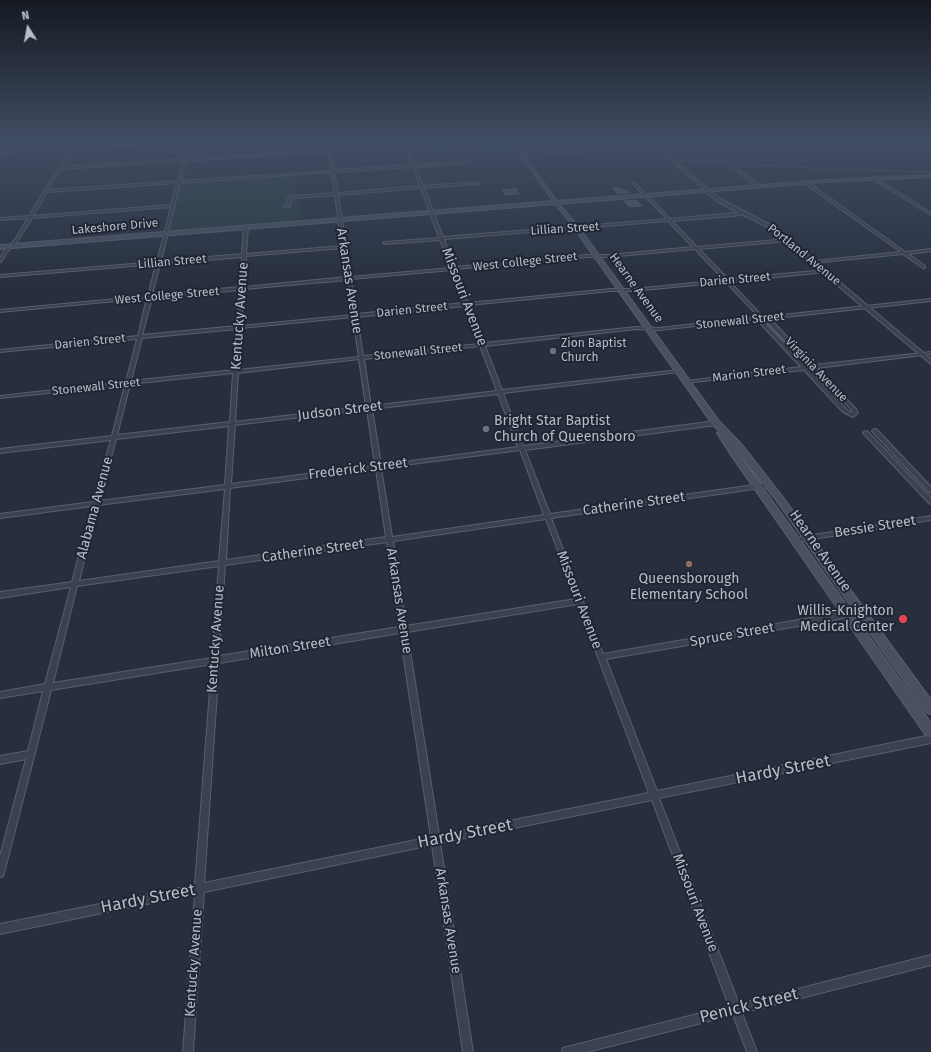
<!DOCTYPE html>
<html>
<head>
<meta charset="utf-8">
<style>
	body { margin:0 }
	#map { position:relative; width:931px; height:1052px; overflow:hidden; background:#272f3e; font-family:"Fira Sans",sans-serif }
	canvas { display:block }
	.north { position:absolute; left:8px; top:8px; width:40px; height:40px; -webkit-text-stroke:3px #202633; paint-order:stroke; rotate:349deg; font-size:11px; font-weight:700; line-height:16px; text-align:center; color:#b7bcc9 }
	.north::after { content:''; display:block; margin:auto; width:14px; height:18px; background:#b7bcc9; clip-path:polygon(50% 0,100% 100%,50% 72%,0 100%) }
</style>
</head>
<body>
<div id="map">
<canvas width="931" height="1052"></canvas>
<div class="north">N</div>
</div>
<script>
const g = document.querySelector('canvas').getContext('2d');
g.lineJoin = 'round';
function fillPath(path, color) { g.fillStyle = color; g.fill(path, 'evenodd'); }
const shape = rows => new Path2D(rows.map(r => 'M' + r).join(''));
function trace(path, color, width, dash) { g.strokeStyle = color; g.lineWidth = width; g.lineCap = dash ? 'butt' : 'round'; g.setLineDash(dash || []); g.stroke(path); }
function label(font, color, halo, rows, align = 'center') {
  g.font = font + ' "Fira Sans",sans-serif'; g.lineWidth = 4; g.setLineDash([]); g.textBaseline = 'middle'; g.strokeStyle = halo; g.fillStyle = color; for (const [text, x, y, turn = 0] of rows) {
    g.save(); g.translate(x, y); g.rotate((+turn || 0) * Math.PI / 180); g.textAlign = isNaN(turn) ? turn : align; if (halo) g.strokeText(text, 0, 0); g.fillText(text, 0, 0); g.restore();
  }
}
fillPath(shape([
	[296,173,301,220,167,230,179,182]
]), '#293b3f');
const building = shape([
	[516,187,521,195,505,196,500,189,516,187],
	[611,187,620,187,623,189,628,189,632,194,617,195,611,187],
	[637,199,644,207,629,208,622,200,637,199]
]);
fillPath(building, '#4d5666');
trace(building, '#222835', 1);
const minor = shape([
	[22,142,25,142,11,152,0,155,0,153,9,150,22,142],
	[74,142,76,142,73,148,162,142,176,142,72,150,62,167,183,159,188,142,190,142,186,159,328,150,331,153,334,170,412,165,406,148,407,147,408,148,415,165,470,161,469,163,416,167,423,186,477,182,479,183,477,184,424,188,443,237,667,219,634,185,633,184,635,183,670,219,745,212,745,214,732,216,672,221,697,247,788,239,790,240,788,241,699,249,728,279,826,270,826,272,825,272,730,282,763,317,931,299,931,301,767,319,772,321,814,365,931,352,931,354,817,368,856,409,858,413,853,417,843,412,804,370,685,383,685,381,687,381,801,367,761,324,760,319,659,330,636,329,485,346,502,390,679,370,681,371,679,372,503,393,523,446,716,421,719,423,716,425,525,450,550,514,768,483,771,485,768,487,551,518,603,654,862,609,864,610,865,612,864,614,862,615,606,659,657,791,931,735,931,743,659,798,739,1004,931,955,931,965,742,1013,757,1052,747,1052,733,1015,587,1052,562,1052,563,1048,567,1047,729,1006,652,800,440,843,473,1052,463,1052,432,845,204,892,193,1052,183,1052,195,894,0,934,0,924,195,885,212,664,51,690,4,873,3,876,0,877,0,856,26,759,0,764,0,756,28,751,43,691,0,698,0,692,45,684,71,587,0,598,0,592,72,582,92,506,0,518,0,514,93,502,111,440,0,453,0,449,112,436,125,385,0,398,0,396,126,382,137,339,0,352,0,350,138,336,147,298,0,312,0,310,148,296,156,264,0,277,0,275,157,262,171,207,32,218,17,242,7,252,1,262,0,262,0,258,4,251,15,240,28,218,0,220,0,218,29,216,74,142],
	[320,152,327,152,329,153,331,171,181,181,186,161,320,152],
	[183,161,178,181,48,190,60,169,183,161],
	[413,167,420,186,338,193,334,172,413,167],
	[331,172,335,193,292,196,287,200,287,205,283,206,285,207,290,207,291,200,294,198,335,195,342,246,246,254,248,227,246,226,244,227,242,254,161,261,180,183,331,172],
	[177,183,171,205,33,216,47,192,177,183],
	[421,188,439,238,385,242,383,243,385,244,440,240,451,268,351,277,338,195,421,188],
	[668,221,693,247,608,255,586,255,454,267,444,239,668,221],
	[343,248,347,277,244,287,246,256,343,248],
	[695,249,724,280,633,289,611,289,468,303,455,269,586,257,608,257,695,249],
	[242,257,240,287,152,295,160,264,242,257],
	[452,270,464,303,357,314,351,279,452,270],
	[347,280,353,315,241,326,244,289,347,280],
	[726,282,759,317,659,328,636,327,484,343,469,305,611,291,633,291,726,282],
	[240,290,237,326,142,335,152,298,240,290],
	[465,306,479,344,363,356,357,317,465,306],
	[353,317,359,357,238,370,241,328,353,317],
	[765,321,768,323,809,366,806,366,765,323,765,321],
	[237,329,234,370,131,381,142,338,237,329],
	[480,346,497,391,371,406,364,359,480,346],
	[359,359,366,406,235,422,238,373,359,359],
	[808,369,812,369,852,410,852,413,847,410,808,369],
	[233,373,230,422,117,435,130,384,233,373],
	[498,394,518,447,381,465,372,409,498,394],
	[367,409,375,465,231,484,235,425,367,409],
	[229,426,225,485,99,501,116,439,229,426],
	[520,450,544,515,392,537,381,468,520,450],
	[376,469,386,537,226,560,230,488,376,469],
	[225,489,219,561,79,581,98,505,225,489],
	[546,519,576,599,406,626,393,541,546,519],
	[387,542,399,627,219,656,225,565,387,542],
	[219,566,212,658,53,683,77,586,219,566],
	[578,604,649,793,439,835,407,632,578,604],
	[400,633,431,837,204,883,219,663,400,633],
	[652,142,655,142,663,149,663,151,661,151,652,142],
	[708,142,737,142,716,144,708,142],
	[676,163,678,163,708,189,708,191,706,191,676,165,676,163],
	[736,168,738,168,759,185,759,187,757,187,736,170,736,168],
	[872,177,874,177,931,213,931,215,872,179,872,177],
	[804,181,806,181,905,252,931,249,931,251,908,254,925,266,925,268,923,268,903,254,812,263,812,261,813,261,901,252,804,183,804,181],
	[875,429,877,430,931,487,931,493,929,492,873,432,872,431,873,430,875,429],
	[866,431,868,432,931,498,931,504,929,503,864,434,863,433,864,432,866,431],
	[931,516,931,520,795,542,793,542,792,540,793,538,795,538,931,516]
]);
const tertiary = shape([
	[707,189,722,200,773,226,931,359,931,364,769,228,718,202,705,191,705,190,707,189]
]);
const secondary = shape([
	[522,153,557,201,825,180,931,175,931,177,825,182,559,204,578,226,719,421,743,446,782,496,931,700,931,714,927,713,776,500,733,446,931,723,931,738,927,737,731,455,717,433,719,431,713,425,574,228,555,204,0,249,0,245,553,201,520,154,522,153]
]);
trace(minor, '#595f6c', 2);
trace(tertiary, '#595f6c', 2);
trace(secondary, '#595f6c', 2);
fillPath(minor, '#3b414e');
fillPath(tertiary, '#3b414e');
fillPath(secondary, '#495061');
trace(shape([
	[377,142,829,169,931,172]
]), '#5d6574', 1.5, [2, 2]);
const minorBridge = shape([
	[662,150,677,164]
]);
const secondaryBridge = shape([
	[518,142,527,155]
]);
trace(minorBridge, '#595f6c', 4, []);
trace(secondaryBridge, '#595f6c', 6, []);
trace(minorBridge, '#3b414e', 3);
trace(secondaryBridge, '#495061', 5);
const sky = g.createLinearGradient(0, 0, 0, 289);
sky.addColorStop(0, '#151a22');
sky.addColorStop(0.49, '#414d63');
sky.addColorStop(1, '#414d6300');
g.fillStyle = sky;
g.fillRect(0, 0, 931, 289);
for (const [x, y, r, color] of [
	[553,351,4,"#6b7280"],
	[486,429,4,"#6b7280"],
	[689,564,4,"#8d6e63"],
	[903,619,5,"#e0444e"]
]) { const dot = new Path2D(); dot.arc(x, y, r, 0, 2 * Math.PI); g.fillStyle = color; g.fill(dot); trace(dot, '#202633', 1.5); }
label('12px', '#b7bcc9', '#202633', [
	["Lakeshore Drive",115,227,-5],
	["Lillian Street",565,229,-4],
	["Portland Avenue",804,255,39],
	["Lillian Street",172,262,-5],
	["West College Street",525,262,-6],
	["Darien Street",735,280,-5],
	["Hearne Avenue",636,288,54],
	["West College Street",167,296,-5],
	["Darien Street",412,310,-6],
	["Stonewall Street",740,321,-6],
	["Darien Street",90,342,-6],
	["Stonewall Street",418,352,-6],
	["Virginia Avenue",816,370,46],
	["Marion Street",749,374,-7],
	["Stonewall Street",96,387,-6]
]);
label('12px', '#b7bcc9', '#202633', [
	["Zion Baptist",561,344],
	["Church",561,358]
], 'left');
label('14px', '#b7bcc9', '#202633', [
	["Arkansas Avenue",349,281,81],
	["Missouri Avenue",464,297,69],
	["Kentucky Avenue",240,316,-86],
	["Judson Street",340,411,-7],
	["Frederick Street",358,469,-7],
	["Catherine Street",634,504,-8],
	["Alabama Avenue",95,508,-75],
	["Bessie Street",875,527,-9],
	["Catherine Street",313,551,-8],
	["Hearne Avenue",820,551,55],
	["Missouri Avenue",579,600,69],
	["Arkansas Avenue",399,601,81],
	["Spruce Street",732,635,-10],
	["Kentucky Avenue",216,639,-86],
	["Milton Street",290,648,-9],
	["Missouri Avenue",695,903,69],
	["Arkansas Avenue",448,921,81],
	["Kentucky Avenue",194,963,-86]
]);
label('14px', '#b7bcc9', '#202633', [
	["Bright Star Baptist",494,421],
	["Church of Queensboro",494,437],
	["Queensborough",689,579,"center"],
	["Elementary School",689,595,"center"],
	["Willis-Knighton",894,611,"right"],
	["Medical Center",894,627,"right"]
], 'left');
label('17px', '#b7bcc9', '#202633', [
	["Hardy Street",783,770,-11],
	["Hardy Street",465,834,-11],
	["Hardy Street",148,899,-11],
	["Penick Street",749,1006,-14]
]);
</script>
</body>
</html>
